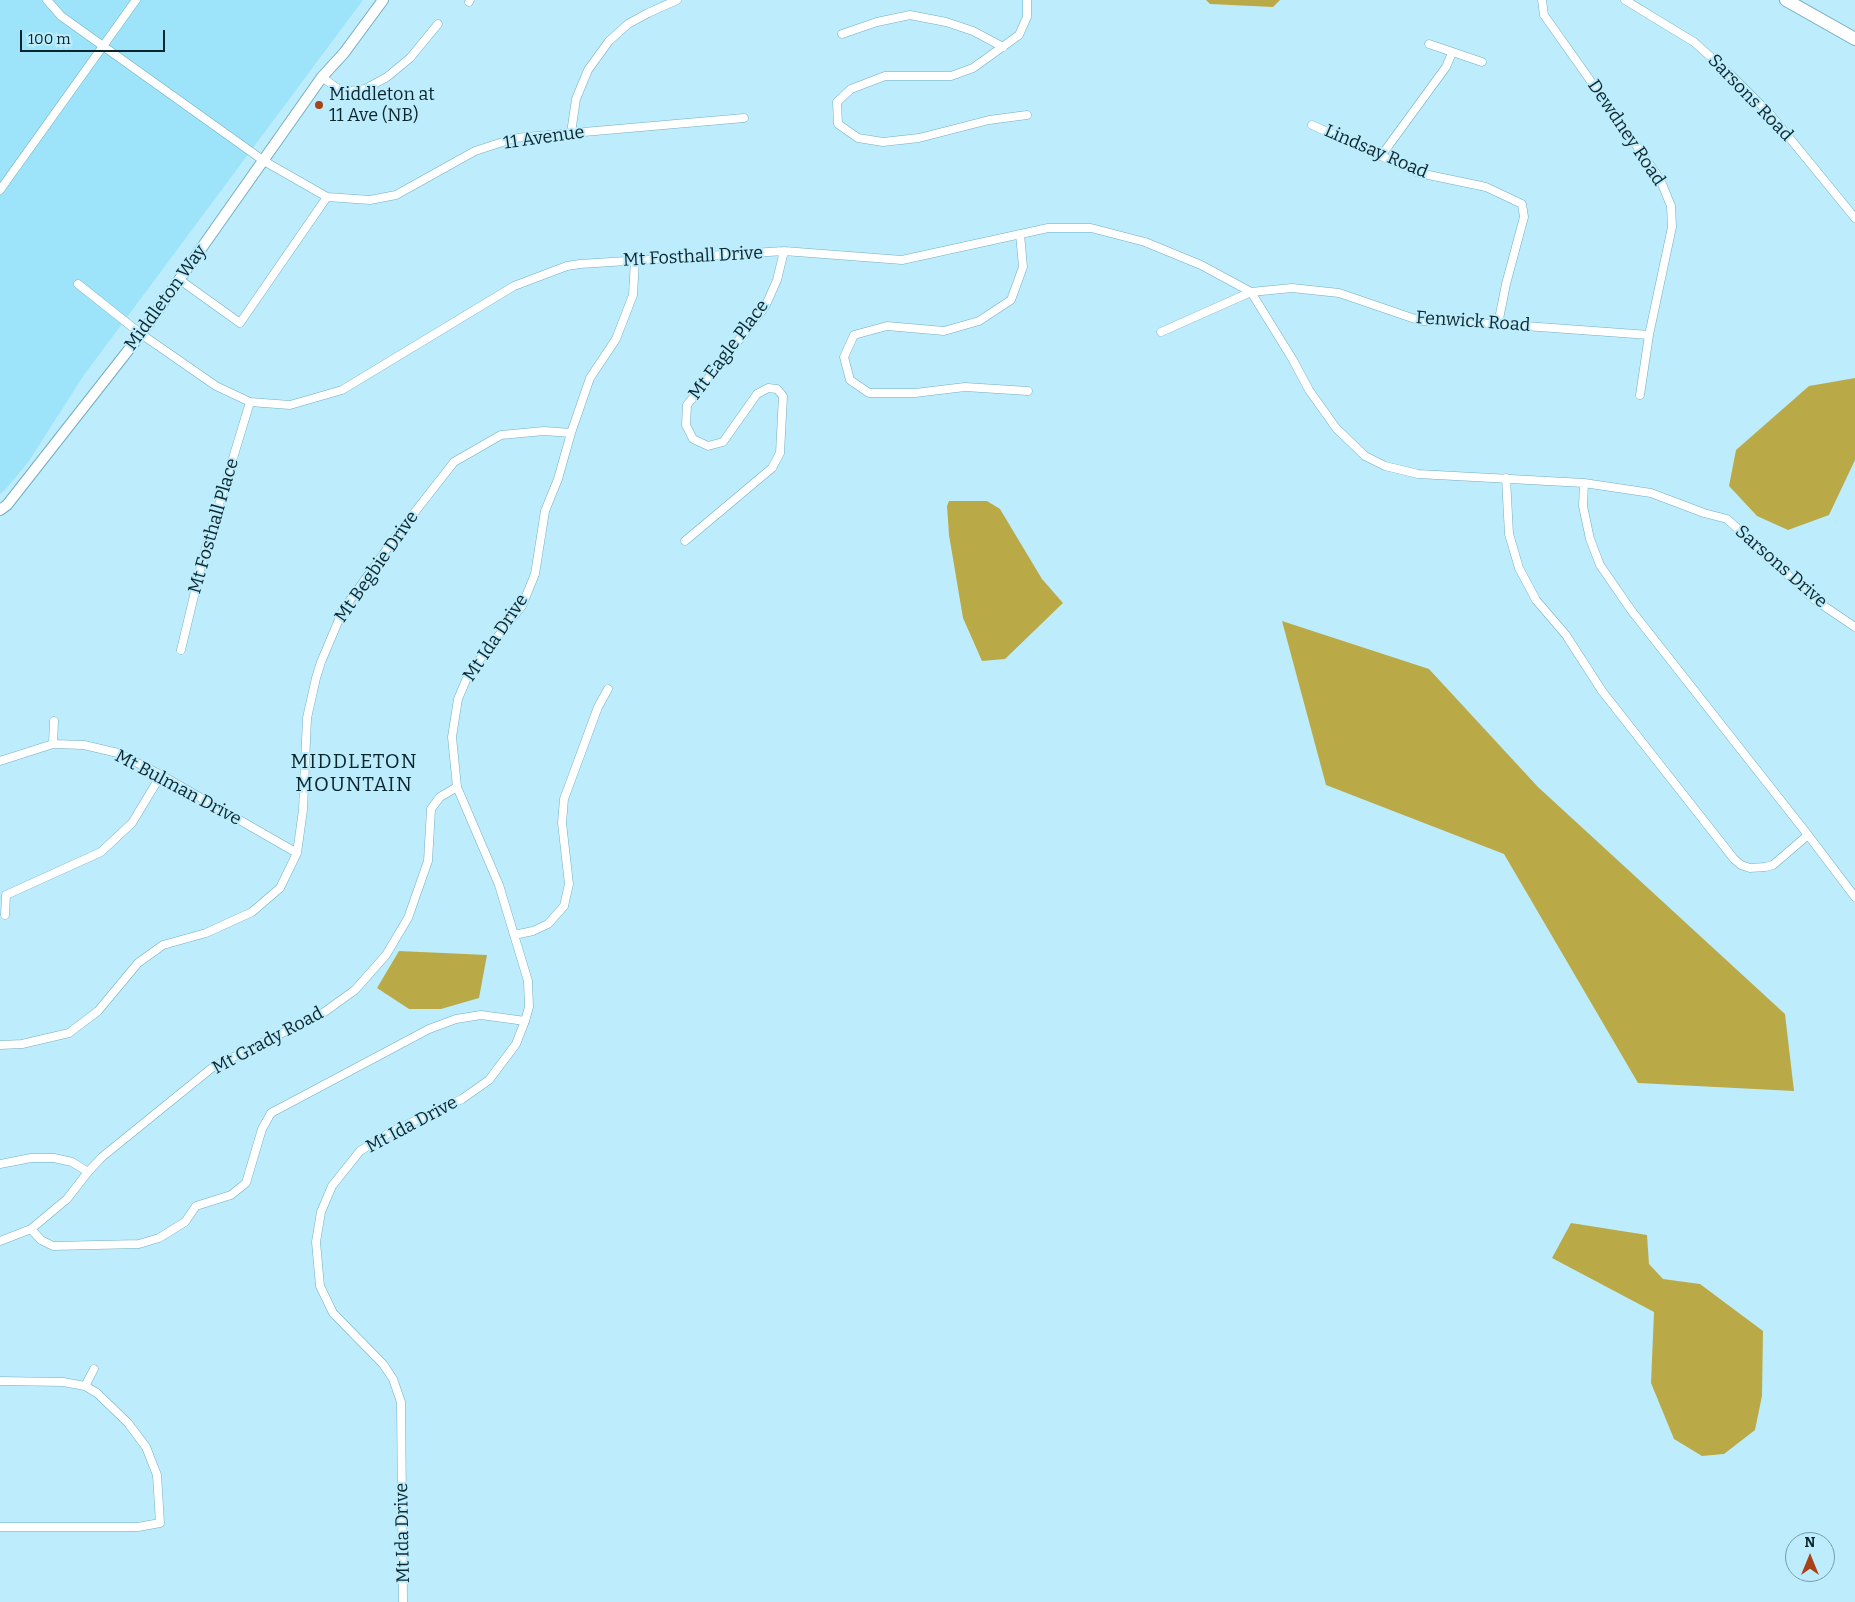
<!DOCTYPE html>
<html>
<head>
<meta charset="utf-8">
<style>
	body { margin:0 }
	#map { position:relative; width:1855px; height:1602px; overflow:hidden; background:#bdedfd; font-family:Bitter,serif }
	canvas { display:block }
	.north { position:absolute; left:1785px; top:1532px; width:50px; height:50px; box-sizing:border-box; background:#bdedfd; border:1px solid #769da9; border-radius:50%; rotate:0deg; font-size:14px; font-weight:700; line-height:20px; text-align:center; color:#0b252c }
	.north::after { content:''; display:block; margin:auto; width:18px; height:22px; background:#a84319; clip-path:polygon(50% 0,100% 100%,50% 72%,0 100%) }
	.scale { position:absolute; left:20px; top:30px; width:145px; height:22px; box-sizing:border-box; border:2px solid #0b252c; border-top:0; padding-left:6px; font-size:15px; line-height:18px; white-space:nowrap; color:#0b252c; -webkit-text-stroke:4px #bdedfd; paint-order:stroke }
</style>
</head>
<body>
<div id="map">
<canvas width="1855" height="1602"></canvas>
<div class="north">N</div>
<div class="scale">100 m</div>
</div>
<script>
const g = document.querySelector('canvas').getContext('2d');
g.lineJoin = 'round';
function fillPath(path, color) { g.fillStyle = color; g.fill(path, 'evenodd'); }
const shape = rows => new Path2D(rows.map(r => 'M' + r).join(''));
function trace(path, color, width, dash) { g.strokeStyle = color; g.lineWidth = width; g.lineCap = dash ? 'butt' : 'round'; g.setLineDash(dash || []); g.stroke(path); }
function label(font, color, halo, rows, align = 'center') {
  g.font = font + ' Bitter,serif'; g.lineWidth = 4; g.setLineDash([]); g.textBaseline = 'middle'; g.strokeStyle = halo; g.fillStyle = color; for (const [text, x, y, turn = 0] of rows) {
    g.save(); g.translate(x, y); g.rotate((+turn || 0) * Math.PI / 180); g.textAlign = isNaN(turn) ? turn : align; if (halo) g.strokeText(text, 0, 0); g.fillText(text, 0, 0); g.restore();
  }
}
fillPath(shape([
	[0,0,363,0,84,375,29,461,6,489,0,494]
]), '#9de4fb');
fillPath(shape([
	[1206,0,1280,0,1273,7,1210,4],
	[1855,378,1855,460,1829,515,1788,530,1757,516,1729,486,1736,450,1809,386],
	[949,501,987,501,1000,509,1042,579,1063,603,1005,659,982,661,963,618,949,535,947,506],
	[1282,621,1429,669,1538,787,1785,1014,1794,1091,1638,1083,1504,854,1326,785],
	[399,951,487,955,479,998,441,1009,409,1009,377,988],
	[1571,1223,1647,1235,1649,1264,1663,1279,1700,1284,1763,1331,1762,1396,1755,1430,1724,1454,1702,1456,1674,1439,1651,1383,1654,1312,1552,1258]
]), '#baaa47');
const minor = shape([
	[47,0,61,16,264,161,327,197,370,200,396,195,475,151,515,138,744,118],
	[1542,0,1544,15,1660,179,1671,206,1672,227,1649,335,1640,395],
	[1625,0,1694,42,1731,75,1770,114,1855,218],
	[469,2,470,0],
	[842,34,877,22,910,15,946,22,973,31,1003,47],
	[1429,44,1482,62],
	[322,77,342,92,365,89,387,77,410,58,438,24],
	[1027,115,989,120,919,138,883,142,858,138,838,124,837,102,851,89,885,76,951,76,973,68,1019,35,1027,17,1027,0],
	[1312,125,1419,173,1486,187,1522,204,1524,217,1506,284,1498,324],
	[571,133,576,99,588,70,609,41,628,24,648,13,677,0],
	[1381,156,1446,67,1452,53],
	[0,190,136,0],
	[1020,234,1023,267,1011,300,979,321,944,331,887,326,854,335,844,357,850,380,869,393,915,393,965,387,1028,391],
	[180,280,240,323,327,197],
	[78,284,141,334,216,386,250,402,290,405,342,390,514,286,567,266,580,264,784,251,902,260,1048,228,1091,228,1145,242,1201,265,1251,292,1293,360,1309,390,1336,428,1365,456,1385,466,1418,474,1584,483,1651,493,1704,513,1727,519,1815,600,1855,627],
	[1161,332,1251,292,1292,288,1339,293,1421,321,1498,324,1649,335],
	[1506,478,1509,534,1519,568,1536,600,1566,635,1602,691,1734,859,1741,865,1750,868,1765,867,1773,865,1808,835],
	[1584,483,1583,506,1590,539,1600,565,1631,610,1808,835,1855,897],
	[685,541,772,468,780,453,783,396,777,389,768,388,757,394,723,442,708,446,693,439,686,425,687,405,765,307,777,280,784,251],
	[181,650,204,554,250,402],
	[53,744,54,721],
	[0,761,53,744,84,745,118,753,161,775,297,853],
	[5,915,6,895,101,852,132,823,161,775],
	[514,935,533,931,548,924,564,906,569,884,562,823,564,799,598,707,608,689],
	[0,1045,22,1044,69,1033,98,1011,138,963,163,945,206,933,252,912,280,888,297,853,303,810,307,718,316,678,321,662,343,610,400,531,454,462,501,435,544,431,571,433],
	[0,1164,31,1158,54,1158,72,1162,88,1172],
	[31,1229,41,1240,53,1246,139,1244,159,1238,185,1222,196,1206,231,1195,246,1183,262,1129,271,1113,429,1029,456,1019,481,1015,525,1021],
	[0,1241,31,1229,67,1199,88,1172,102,1157,213,1067,323,1013,355,990,386,955,408,918,428,861,431,809,440,797,457,787],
	[0,1381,63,1382,85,1386,97,1393,128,1423,146,1447,157,1475,160,1523,138,1527,0,1527],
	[85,1386,94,1369],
	[403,1602,401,1402,393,1379,383,1364,333,1313,320,1286,316,1242,321,1212,332,1186,360,1151,389,1133,462,1099,489,1080,516,1044,525,1021,529,1007,528,981,499,885,457,787,452,737,458,699,469,673,522,606,535,574,545,511,558,479,571,433,590,378,616,339,633,295,635,260]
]);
const tertiary = shape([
	[0,510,7,505,141,334,322,77,344,53,383,0]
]);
const primary = shape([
	[1786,0,1855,39]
]);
trace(minor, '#73aec1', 9);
trace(tertiary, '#73aec1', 12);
trace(primary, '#73aec1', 14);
trace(minor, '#fff', 8);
trace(tertiary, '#fff', 10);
trace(primary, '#fff', 12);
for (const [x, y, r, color] of [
	[319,105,5,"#a84319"]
]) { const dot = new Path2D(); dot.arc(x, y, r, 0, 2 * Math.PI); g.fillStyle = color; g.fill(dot); trace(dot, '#bdedfd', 2); }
label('18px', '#0b252c', '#bdedfd', [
	["Middleton at",329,95],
	["11 Ave (NB)",329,116]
], 'left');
label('18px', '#0b252c', '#bdedfd', [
	["Sarsons Road",1750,98,46],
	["Dewdney Road",1626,133,56],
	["11 Avenue",544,138,-8],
	["Lindsay Road",1376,152,23],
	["Mt Fosthall Drive",693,257,-3],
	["Middleton Way",166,298,-54],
	["Fenwick Road",1473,322,4],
	["Mt Eagle Place",729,350,-53],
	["Mt Fosthall Place",214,526,-74],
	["Mt Begbie Drive",377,567,-55],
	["Sarsons Drive",1781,567,41],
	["Mt Ida Drive",496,638,-56],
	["Mt Bulman Drive",178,788,28],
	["Mt Grady Road",268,1041,-28],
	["Mt Ida Drive",412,1125,-28],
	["Mt Ida Drive",403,1533,-91]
]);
g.letterSpacing = '1px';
label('20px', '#0b252c', '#bdedfd', [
	["MIDDLETON",354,762],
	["MOUNTAIN",354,785]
]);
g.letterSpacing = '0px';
</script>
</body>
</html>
